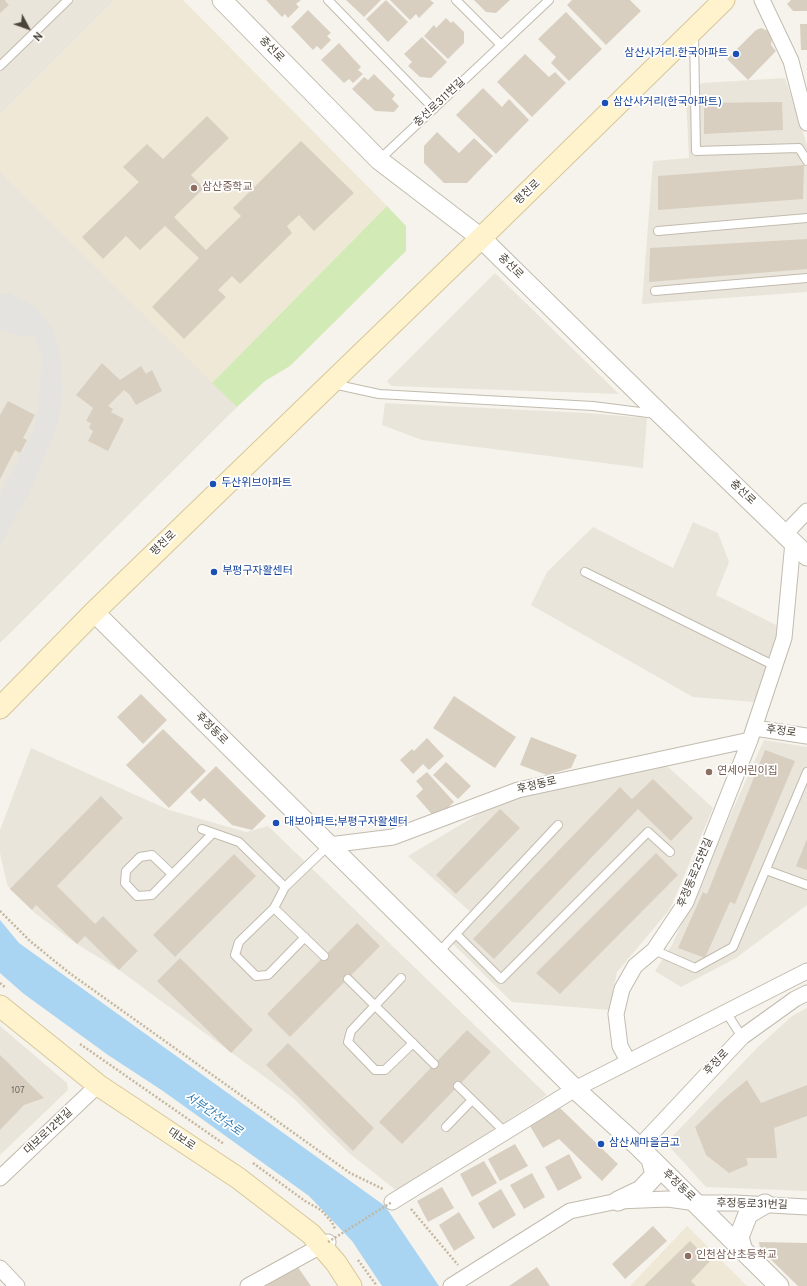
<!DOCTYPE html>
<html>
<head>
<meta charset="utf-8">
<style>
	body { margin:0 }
	#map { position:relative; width:807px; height:1286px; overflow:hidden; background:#f6f3ec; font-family:Overpass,sans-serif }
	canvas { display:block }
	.north { position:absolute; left:8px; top:8px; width:40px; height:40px; -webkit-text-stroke:3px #fff; paint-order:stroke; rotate:131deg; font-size:11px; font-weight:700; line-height:16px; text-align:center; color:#4b4439 }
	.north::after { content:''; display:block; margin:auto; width:14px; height:18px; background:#4b4439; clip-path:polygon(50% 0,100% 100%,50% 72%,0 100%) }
</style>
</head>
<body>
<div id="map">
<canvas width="807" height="1286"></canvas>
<div class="north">N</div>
</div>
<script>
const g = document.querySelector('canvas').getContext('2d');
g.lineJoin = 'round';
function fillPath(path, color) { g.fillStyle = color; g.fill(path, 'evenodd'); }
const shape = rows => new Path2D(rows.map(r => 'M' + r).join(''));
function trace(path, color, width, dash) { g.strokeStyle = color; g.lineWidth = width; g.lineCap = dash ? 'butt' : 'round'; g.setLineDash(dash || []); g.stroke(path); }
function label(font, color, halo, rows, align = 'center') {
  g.font = font + ' Overpass,"Noto Sans KR",sans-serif'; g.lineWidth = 3.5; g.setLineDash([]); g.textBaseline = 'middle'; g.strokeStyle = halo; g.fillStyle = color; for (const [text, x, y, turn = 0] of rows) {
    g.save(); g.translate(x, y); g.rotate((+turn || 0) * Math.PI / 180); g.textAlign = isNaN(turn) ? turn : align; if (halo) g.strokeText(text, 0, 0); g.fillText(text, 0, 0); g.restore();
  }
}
fillPath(shape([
	[0,0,115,0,0,115],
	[785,78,807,145,807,292,642,304,653,161,689,158,686,98,702,83],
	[0,171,237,407,0,643],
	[495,273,619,394,391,386,387,381],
	[385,403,587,413,647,418,643,468,422,440,382,425],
	[693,522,718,533,729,562,716,595,782,628,754,702,693,697,531,605,547,572,593,527,673,568],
	[764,740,807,747,807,905,736,958,681,987,655,971,672,945],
	[31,748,169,810,246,832,268,826,547,1095,397,1191,349,1153,292,1097,119,970,77,944,36,914,10,889,7,884,0,853,0,830],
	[666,765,713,808,670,909,617,972,609,1010,512,1002,453,944,477,918,408,856,504,799],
	[807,1008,807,1191,706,1187,666,1143,757,1048,792,1016],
	[0,1026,67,1083,68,1090,0,1155]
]), '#eae5da');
fillPath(shape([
	[115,0,183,0,387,206,212,383,0,171,0,115],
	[687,1226,747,1286,630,1286]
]), '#efe8d6');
fillPath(shape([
	[387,206,406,226,406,251,290,366,265,381,237,407,212,383]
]), '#d2eab5');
fillPath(shape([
	[9,293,34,306,52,328,60,351,63,392,58,424,31,489,7,534,0,545,0,494,33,431,38,408,42,355,33,335,25,337,0,330,0,294]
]), '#e5e3e0');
fillPath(shape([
	[0,920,19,943,385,1206,439,1286,382,1286,352,1241,309,1196,163,1091,108,1055,24,994,0,973]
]), '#a9d4f2');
fillPath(shape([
	[0,0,6,0,5,1,9,5,0,13],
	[266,0,301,0,296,4,299,7,288,18,285,14,282,17],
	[346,0,381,0,364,17],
	[386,0,408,22,388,42,366,19],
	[390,0,430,0,434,3,419,18,416,14,410,20],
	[474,0,510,0,496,13,486,12],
	[572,0,630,0,641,11,606,45,567,5],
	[791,0,807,0,807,11,793,11,787,4],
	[308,10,331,33,327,36,331,40,321,50,317,46,313,50,291,27],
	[566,12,602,49,569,81,551,63,556,57,538,39],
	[446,18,451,23,453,21,464,32,464,43,448,59,424,36,434,25,436,28],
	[800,24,807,24,807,50,801,50],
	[761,28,768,31,772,38,771,45,776,51,748,80,727,59,756,30],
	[422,37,447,62,431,78,420,77,408,66,412,62,404,54],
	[339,43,361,67,358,70,363,74,353,83,349,79,344,83,321,60],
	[525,54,549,77,555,72,566,83,532,117,497,82],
	[374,74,395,95,392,99,399,106,394,112,375,111,352,89,364,77,368,80],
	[483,88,502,107,509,99,529,120,496,154,456,115],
	[782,102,783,130,704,134,704,103],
	[207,116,229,138,191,175,204,188,174,217,206,250,241,216,233,208,301,141,354,193,314,231,299,215,287,226,292,233,240,284,232,276,218,290,226,297,184,339,152,307,199,258,165,226,140,250,126,236,103,259,82,237,139,182,123,167,147,144,163,159],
	[437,132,459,153,474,138,493,156,467,183,444,183,424,163,424,146],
	[804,165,803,199,658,210,658,176],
	[807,239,807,269,649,282,650,248],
	[102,363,120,380,141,366,146,374,152,370,162,391,136,405,130,395,124,390,108,406,113,409,111,412,124,419,108,451,88,441,93,431,89,428,91,423,86,421,93,408,76,395],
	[8,401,35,415,23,438,27,440,20,453,15,450,0,479,0,415],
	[141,694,167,720,143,744,117,717],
	[454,696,516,737,495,768,433,728],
	[163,729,206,771,169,808,126,765],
	[531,737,577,755,571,768,547,775,520,765],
	[427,738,444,756,429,770,423,764,413,774,400,760,412,749,414,751],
	[765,750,795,761,735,904,730,902,705,958,678,948,703,892,707,894],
	[446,762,471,786,458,799,433,775],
	[216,766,266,816,252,830,232,825,204,798,200,802,190,792],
	[427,772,454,802,436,819,416,796,423,789,416,781],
	[653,779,693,818,671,841,638,809,494,959,473,939,620,787,632,799],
	[101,796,123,818,57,886,95,924,103,916,138,951,119,970,85,936,77,944,36,905,32,910,10,889],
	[500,809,520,828,456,894,436,875],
	[807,839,807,870,796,866],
	[656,853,678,875,560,994,536,973],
	[234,854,256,876,175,957,153,935],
	[357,923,380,946,290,1037,267,1014],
	[180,958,253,1030,231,1053,157,981],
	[467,1030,491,1052,402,1144,379,1122],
	[288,1043,374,1128,353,1151,266,1065],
	[0,1055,44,1098,24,1105,0,1130],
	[747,1080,761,1103,807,1085,807,1116,774,1128,777,1158,746,1158,748,1165,729,1173,706,1155,695,1127,725,1098],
	[560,1108,618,1164,602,1181,559,1139,543,1148,530,1126],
	[515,1144,528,1166,500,1181,488,1159],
	[569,1154,582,1178,558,1191,545,1167],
	[484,1161,497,1183,472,1197,460,1174],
	[532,1173,545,1197,524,1209,510,1185],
	[442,1187,454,1208,428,1222,417,1201],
	[501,1189,516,1215,493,1229,478,1203],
	[459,1212,475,1238,454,1251,439,1225],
	[653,1226,667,1241,625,1279,612,1264],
	[690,1241,710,1261,691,1281,696,1286,644,1286],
	[759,1242,807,1243,807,1286,798,1286,760,1249],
	[295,1263,311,1286,263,1286],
	[537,1267,550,1286,509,1286]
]), '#d8cfc1');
const service = shape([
	[328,0,434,109],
	[456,0,501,45],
	[694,35,696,151,799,148,807,161],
	[0,66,68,0],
	[379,160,549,0],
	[658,231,807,218],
	[655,291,807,278],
	[333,384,379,394,593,406,656,414],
	[585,572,775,666],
	[202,829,239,842,285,887],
	[766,870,807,885],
	[172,874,152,855,140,857,126,871,125,883,137,896,152,895,213,833],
	[274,908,239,942,235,955,256,976,268,975,305,937],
	[456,934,501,979,648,832,670,852],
	[654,950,695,968,733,947,807,772],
	[438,953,558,825],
	[324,956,274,908,285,887,329,845],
	[401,978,351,1031,348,1042,375,1070,385,1070,413,1043],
	[348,979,434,1064],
	[726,1012,742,1037],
	[458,1086,505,1132],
	[446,1127,472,1100]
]);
const minor = shape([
	[762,0,791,61,807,123],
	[785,534,807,511],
	[755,728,807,736],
	[329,845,393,837,518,790,750,740],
	[628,1061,620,1046,616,1014,622,989,635,966,654,950,686,902,750,740,784,638,793,542],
	[639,1147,742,1037,795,999,807,993],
	[0,1178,98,1085],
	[392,1202,575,1089,807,971],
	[0,1268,17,1286],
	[248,1286,328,1242],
	[451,1286,570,1211,618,1201,668,1199,696,1203,735,1203,807,1207]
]);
const tertiary = shape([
	[222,0,379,160,481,238,649,403,807,556],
	[94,612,575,1089,639,1147,779,1286],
	[618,1201,641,1190,655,1175,651,1159],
	[743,1251,739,1237,748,1214,765,1204]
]);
const secondary = shape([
	[0,708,94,612,481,238,724,0],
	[0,1006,98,1085,238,1178,311,1234,336,1263,351,1286]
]);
trace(service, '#c2bbae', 10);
trace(minor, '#c2bbae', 17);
trace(tertiary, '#c2bbae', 21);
trace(secondary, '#d6c79b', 23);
trace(shape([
	[0,911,30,941,68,972,350,1173,383,1189],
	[0,983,6,988],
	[80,1044,224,1144],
	[253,1163,305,1201,321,1210,332,1222,335,1229],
	[411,1209,458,1265],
	[358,1260,377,1286]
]), '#c4b79f', 2.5, [2, 2]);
trace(service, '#fff', 8);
trace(minor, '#fff', 15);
trace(tertiary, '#fff', 19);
trace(secondary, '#fff3cd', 21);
trace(shape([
	[328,1242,392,1202]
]), '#c4b79f', 2.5, [2, 2]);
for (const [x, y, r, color] of [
	[736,54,4,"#1a4fb4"],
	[605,103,4,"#1a4fb4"],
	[194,188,4,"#8d6e63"],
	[213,484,4,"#1a4fb4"],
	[214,572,4,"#1a4fb4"],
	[709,772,4,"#8d6e63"],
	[276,823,4,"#1a4fb4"],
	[601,1144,4,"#1a4fb4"],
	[688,1256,4,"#8d6e63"]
]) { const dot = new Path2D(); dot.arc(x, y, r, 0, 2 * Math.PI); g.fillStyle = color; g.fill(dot); trace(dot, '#fff', 1.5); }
label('9px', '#6e675b', null, [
	["107",18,1091]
]);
label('11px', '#4b4439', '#fff', [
	["충선로",271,50,46],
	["충선로311번길",440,103,-43],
	["평천로",528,193,-44],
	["충선로",510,267,45],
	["충선로",742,493,44],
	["평천로",164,544,-44],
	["후정동로",211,729,45],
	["후정로",781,732,8],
	["후정동로",537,786,-13],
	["후정동로25번길",696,873,-67],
	["후정로",717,1063,-46],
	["대보로12번길",49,1132,-43],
	["대보로",181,1140,34],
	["후정동로",678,1186,44],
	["후정동로31번길",752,1205,2]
]);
label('11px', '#164399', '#fff', [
	["삼산사거리.한국아파트",728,54,"right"],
	["삼산사거리(한국아파트)",613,103],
	["두산위브아파트",221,484],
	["부평구자활센터",222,572],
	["대보아파트;부평구자활센터",284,823],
	["삼산새마을금고",609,1144]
], 'left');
label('11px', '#785e54', '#fff', [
	["삼산중학교",202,188],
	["연세어린이집",717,772],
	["인천삼산초등학교",696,1256]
], 'left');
label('italic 12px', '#2e7ab2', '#fff', [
	["서부간선수로",213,1115,35]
]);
</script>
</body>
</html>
